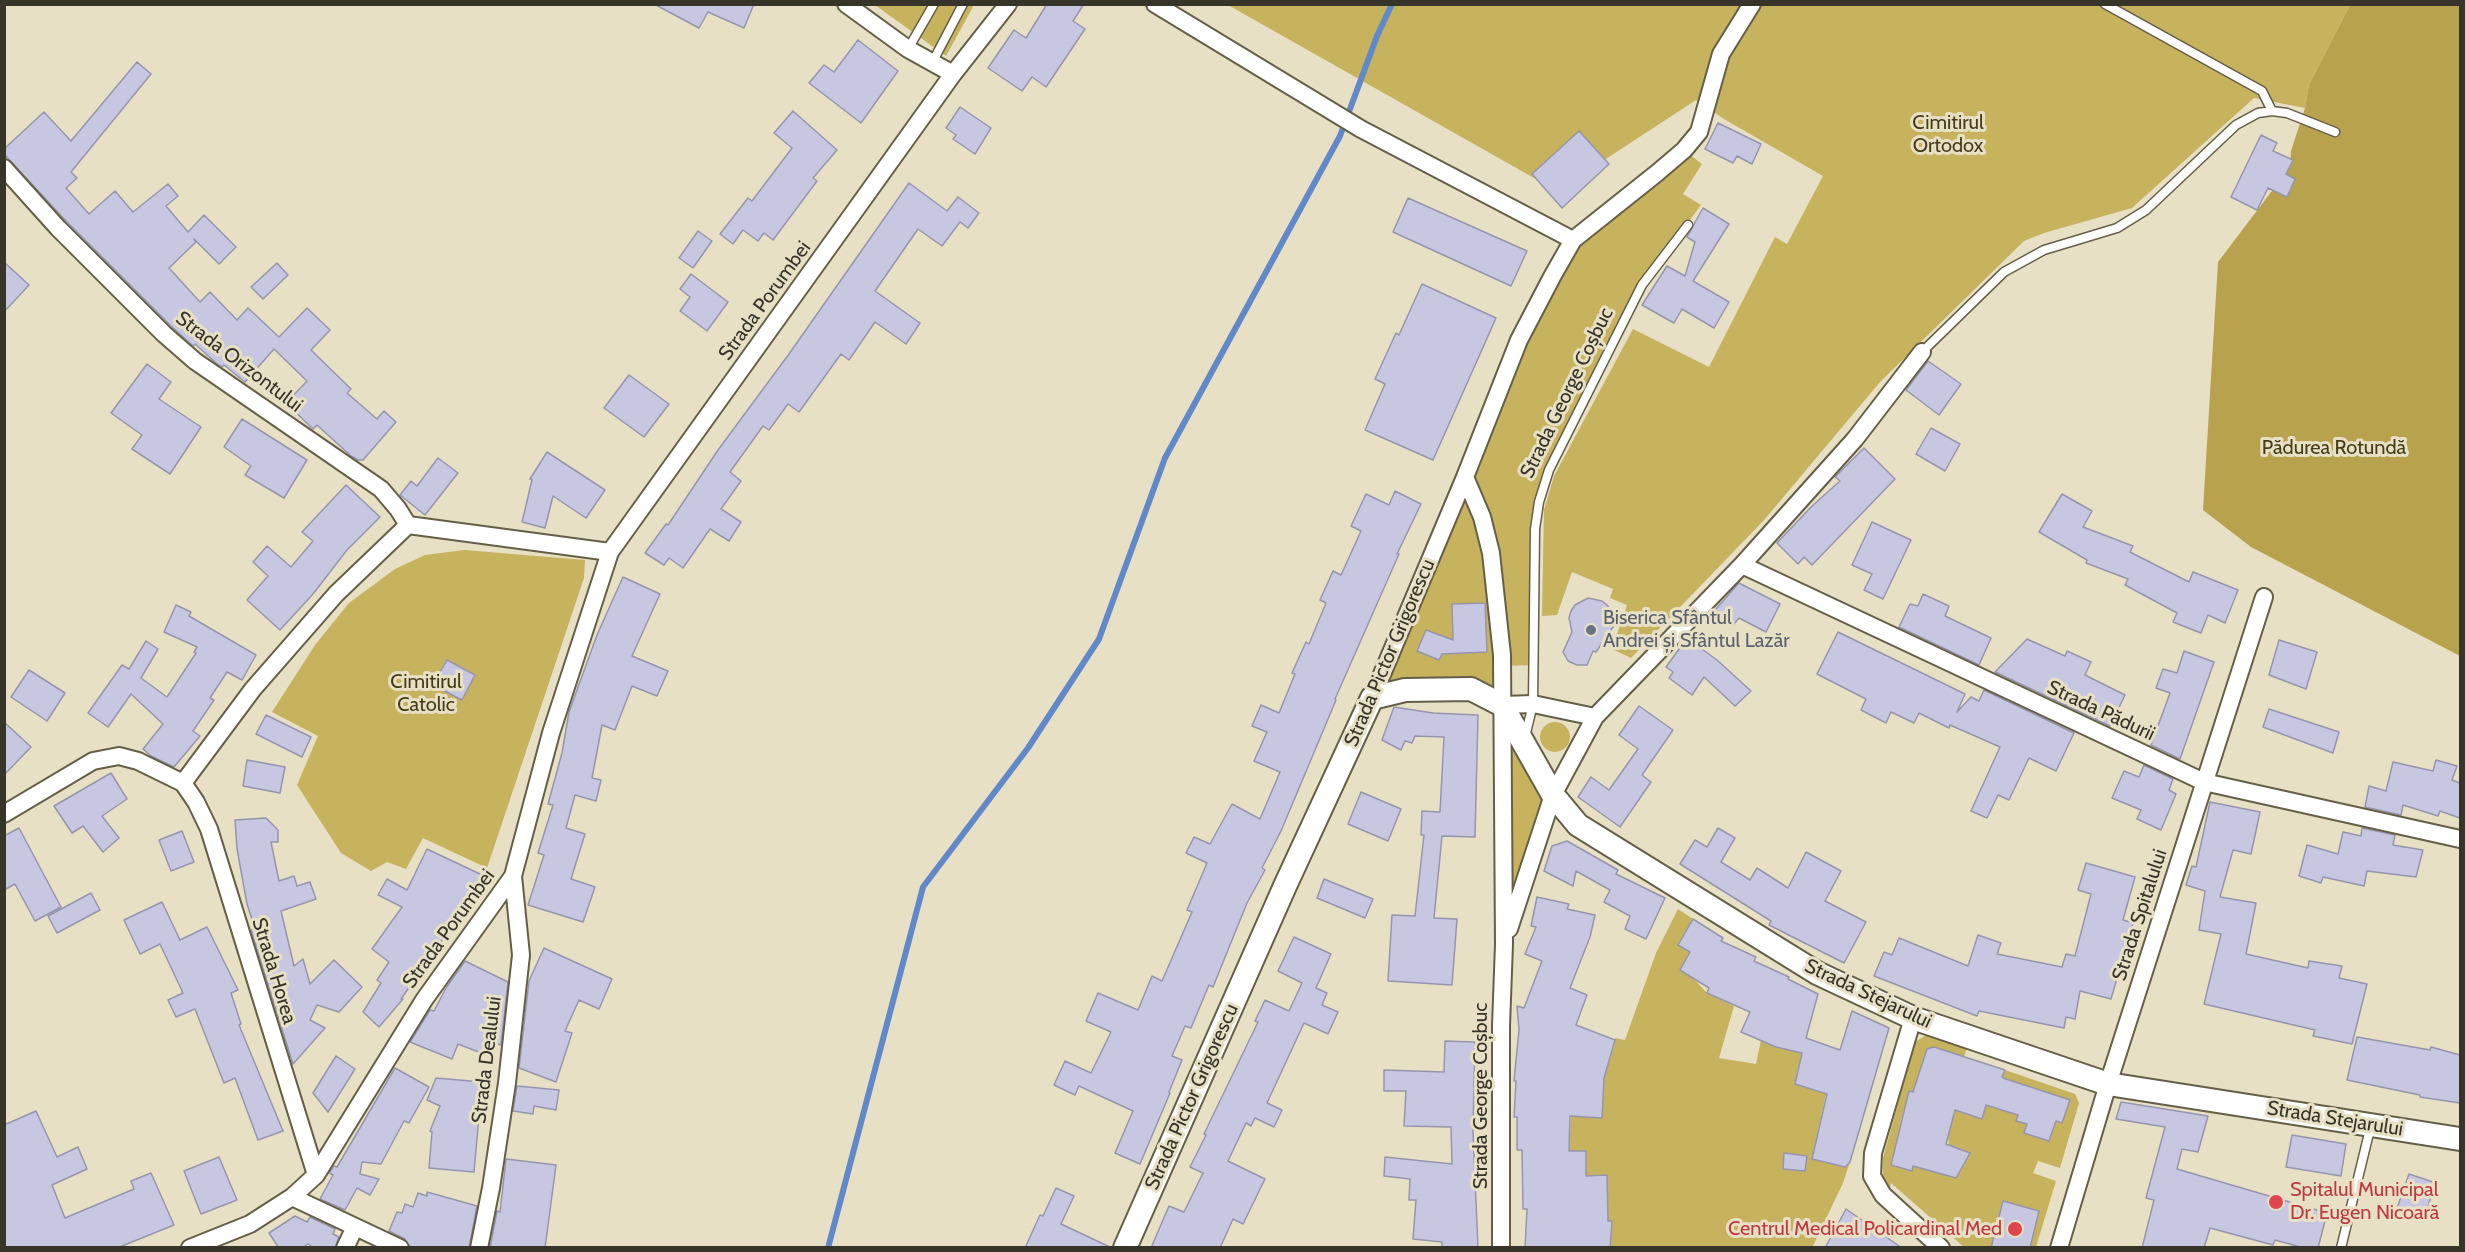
<!DOCTYPE html>
<html>
<head>
<meta charset="utf-8">
<style>
	body { margin:0 }
	#map { position:relative; width:2465px; height:1252px; overflow:hidden; background:#e7e0c5; font-family:Cabin,sans-serif }
	canvas { display:block }
	.frame { position:absolute; inset:0; border:6px solid #37352a; pointer-events:none }
</style>
</head>
<body>
<div id="map">
<canvas width="2465" height="1252"></canvas>
<div class="frame"></div>
</div>
<script>
const g = document.querySelector('canvas').getContext('2d');
g.lineJoin = 'round';
function fillPath(path, color) { g.fillStyle = color; g.fill(path, 'evenodd'); }
const shape = rows => new Path2D(rows.map(r => 'M' + r).join(''));
function trace(path, color, width, dash) { g.strokeStyle = color; g.lineWidth = width; g.lineCap = dash ? 'butt' : 'round'; g.setLineDash(dash || []); g.stroke(path); }
function label(font, color, halo, rows, align = 'center') {
  g.font = font + ' Cabin,sans-serif'; g.lineWidth = 6; g.setLineDash([]); g.textBaseline = 'middle'; g.strokeStyle = halo; g.fillStyle = color; for (const [text, x, y, turn = 0] of rows) {
    g.save(); g.translate(x, y); g.rotate((+turn || 0) * Math.PI / 180); g.textAlign = isNaN(turn) ? turn : align; if (halo) g.strokeText(text, 0, 0); g.fillText(text, 0, 0); g.restore();
  }
}
fillPath(shape([
	[875,5,974,5,946,56],
	[1228,5,2350,5,2309,85,2305,108,2254,98,2132,208,2044,233,2024,241,1880,382,1765,519,1631,658,1612,649,1627,605,1610,598,1613,589,1572,572,1557,615,1542,616,1544,510,1554,476,1633,329,1709,367,1775,237,1787,244,1823,176,1724,119,1696,100,1557,191],
	[1684,150,1702,164,1683,194,1701,205,1642,285,1549,470,1539,502,1533,665,1502,666,1502,705,1553,795,1504,944,1502,705,1471,689,1372,698,1465,477,1573,240],
	[464,550,585,560,584,578,487,868,423,838,406,869,387,862,371,871,341,853,297,785,318,736,272,712,315,645,349,603,395,569,425,555],
	'1540 737a15 15 0 1 1 30 0a15 15 0 1 1-30 0Z',
	[1678,909,1693,919,1679,944,1690,952,1694,979,1707,993,1734,1006,1719,1058,1756,1064,1761,1040,1802,1053,1795,1084,1826,1094,1816,1141,1834,1145,1845,1167,1850,1162,1843,1183,1812,1248,1610,1247,1611,1221,1565,1218,1607,1193,1607,1175,1586,1176,1586,1151,1569,1151,1571,1116,1602,1118,1604,1078,1615,1038,1625,1040,1656,953],
	[1928,1034,1967,1048,1964,1057,1934,1047,1927,1049,1913,1092,1909,1092,1900,1124,1912,1171,1914,1164,1956,1178,1970,1153,1949,1146,1948,1138,1957,1104,1971,1108,1969,1115,1981,1119,1989,1097,2005,1082,2006,1078,2002,1077,2005,1070,2075,1094,2079,1103,2060,1168,2038,1161,2033,1173,2056,1181,2036,1247,1964,1247,1891,1183,1890,1188,1883,1175,1883,1158,1915,1042]
]), '#c7b25e');
fillPath(shape([
	[2350,5,2460,5,2460,656,2251,547,2203,510,2218,262,2290,167,2291,151,2305,108,2309,85]
]), '#b8a24d');
trace(shape([
	[828,1248,923,887,1028,748,1099,639,1165,458,1340,136,1377,36,1392,4]
]), '#6188c9', 6);
const building = shape([
	[654,4,754,4,744,28,708,12,699,28,654,4],
	[1047,4,1084,4,1073,21,1085,29,1046,87,1032,77,1022,91,988,68,1014,30,1026,38,1047,4],
	[858,40,898,71,861,123,809,83,824,65,834,72,858,40],
	[137,62,151,74,71,172,77,178,66,188,89,214,115,191,133,212,168,184,178,196,166,206,188,232,204,215,236,247,219,264,194,239,196,242,169,268,200,302,210,292,237,320,248,308,279,337,307,308,330,330,311,350,351,389,347,393,377,419,384,411,396,422,363,460,358,460,351,456,317,425,313,429,286,403,307,381,274,349,245,382,224,365,222,367,216,363,195,344,193,346,171,326,66,221,4,154,4,149,44,112,71,141,137,62],
	[960,107,991,128,975,154,953,139,956,135,946,128,960,107],
	[793,111,837,150,813,178,817,181,773,240,764,233,758,241,743,230,733,244,720,234,748,198,752,201,792,148,774,133,793,111],
	[1718,123,1761,144,1752,164,1737,156,1733,163,1705,149,1718,123],
	[1579,131,1609,164,1562,208,1532,174,1579,131],
	[2261,135,2277,143,2273,151,2293,160,2286,174,2295,179,2287,197,2268,188,2257,210,2231,197,2261,135],
	[909,183,947,211,958,197,979,213,968,228,960,222,942,246,918,229,875,291,920,323,906,344,875,322,849,360,841,354,799,412,788,404,769,430,763,426,730,472,741,481,721,509,741,522,729,541,710,529,683,568,669,558,664,565,645,553,666,524,668,525,718,450,789,354,909,183],
	[1408,198,1527,251,1511,286,1393,232,1408,198],
	[1703,208,1729,224,1693,281,1729,302,1714,328,1682,309,1674,323,1642,305,1667,266,1685,276,1695,242,1687,237,1703,208],
	[698,231,712,241,693,268,679,258,698,231],
	[4,262,29,285,4,312,4,262],
	[277,263,288,275,263,299,251,287,277,263],
	[691,274,728,302,707,331,680,311,690,297,680,289,691,274],
	[1422,284,1496,318,1433,460,1365,430,1385,384,1375,379,1396,333,1399,335,1422,284],
	[1928,361,1961,384,1939,415,1906,390,1928,361],
	[147,364,171,382,159,399,201,427,170,474,132,449,142,435,111,413,147,364],
	[629,375,669,404,644,437,604,408,629,375],
	[242,419,307,460,284,498,245,475,251,466,224,447,242,419],
	[1931,428,1960,444,1945,471,1916,454,1931,428],
	[1864,448,1895,479,1812,565,1804,557,1798,564,1777,543,1812,506,1840,481,1835,477,1864,448],
	[547,452,605,490,586,518,553,496,545,528,522,522,532,480,530,479,547,452],
	[438,458,458,473,425,515,400,495,411,481,417,486,438,458],
	[346,485,380,517,347,550,313,594,280,630,247,600,268,576,253,562,267,546,291,567,313,541,302,532,346,485],
	[1395,491,1421,504,1397,554,1399,554,1335,699,1336,700,1281,831,1262,868,1265,870,1247,903,1213,987,1209,985,1191,1028,1185,1026,1172,1056,1182,1060,1169,1092,1170,1093,1140,1164,1115,1153,1133,1111,1079,1086,1075,1095,1054,1085,1065,1061,1091,1073,1111,1032,1086,1021,1098,993,1138,1010,1152,976,1162,981,1192,912,1187,910,1207,863,1186,853,1194,837,1210,844,1232,804,1260,819,1280,772,1254,761,1267,732,1252,726,1261,705,1279,713,1295,674,1292,673,1306,642,1309,644,1326,603,1320,600,1333,571,1341,575,1361,531,1351,526,1366,494,1389,505,1395,491],
	[2062,494,2092,511,2083,527,2133,546,2130,552,2189,582,2193,572,2238,590,2225,623,2208,615,2201,633,2173,622,2177,613,2125,585,2128,579,2086,563,2087,560,2039,532,2062,494],
	[1872,522,1911,540,1883,599,1864,590,1872,574,1852,565,1872,522],
	[623,577,660,594,632,656,668,671,657,696,632,686,615,730,602,725,592,778,601,780,596,801,575,795,566,828,585,834,571,879,595,887,583,922,528,905,544,855,538,853,553,805,548,804,562,753,569,712,597,635,623,577],
	[1739,583,1780,604,1766,632,1739,618,1733,625,1715,610,1739,583],
	[1923,594,1949,606,1945,616,1991,638,1979,665,1899,627,1910,604,1918,606,1923,594],
	[1588,598,1602,601,1608,606,1614,619,1613,627,1596,652,1593,651,1587,665,1577,665,1568,661,1563,652,1572,632,1569,618,1571,611,1575,605,1588,598],
	[1485,603,1487,652,1442,654,1439,660,1417,651,1426,630,1453,640,1452,604,1485,603],
	[176,605,191,612,189,616,256,655,242,680,227,672,210,698,214,700,193,731,200,736,174,767,151,756,143,749,163,724,131,694,108,727,88,713,122,665,129,669,146,641,158,649,141,678,167,697,196,653,194,652,197,647,164,632,176,605],
	[1838,632,1965,694,1957,712,1971,697,1979,701,1984,690,2074,733,2056,771,2029,758,2009,800,1998,795,1987,818,1971,811,2000,747,1950,725,1949,728,1919,713,1914,723,1891,712,1886,723,1861,710,1866,699,1817,674,1838,632],
	[1687,638,1717,660,1751,691,1735,706,1704,677,1692,695,1669,678,1673,672,1666,667,1687,638],
	[2027,639,2065,656,2067,651,2091,662,2085,675,2125,695,2110,726,1995,672,2027,639],
	[2279,640,2317,652,2306,689,2269,675,2279,640],
	[2184,651,2214,662,2180,759,2151,745,2170,693,2156,688,2163,669,2177,673,2184,651],
	[447,660,475,675,462,700,433,685,447,660],
	[29,670,65,693,47,721,11,697,29,670],
	[1639,706,1673,730,1642,775,1651,782,1620,827,1578,797,1591,777,1609,790,1638,749,1619,735,1639,706],
	[1394,707,1433,713,1478,715,1475,837,1442,836,1434,918,1457,919,1452,985,1388,981,1392,915,1415,916,1424,835,1421,835,1422,811,1440,812,1444,737,1415,736,1412,743,1405,741,1401,750,1382,740,1394,707],
	[2269,709,2339,732,2333,753,2263,727,2269,709],
	[266,715,311,737,302,757,256,734,266,715],
	[4,722,31,747,4,775,4,722],
	[247,760,285,767,280,793,243,786,247,760],
	[2436,760,2457,766,2452,780,2460,783,2460,818,2440,811,2438,816,2403,805,2401,815,2365,807,2369,786,2386,791,2393,762,2433,771,2436,760],
	[2144,765,2173,779,2169,790,2176,794,2161,830,2137,819,2141,810,2112,798,2124,771,2139,777,2144,765],
	[111,773,127,799,102,816,119,838,103,852,83,826,72,833,54,806,111,773],
	[1361,792,1401,809,1388,841,1348,824,1361,792],
	[2210,802,2260,812,2251,854,2233,850,2220,897,2256,903,2246,954,2308,968,2309,961,2342,966,2339,978,2367,984,2352,1044,2313,1036,2315,1030,2204,1004,2221,934,2199,930,2205,891,2186,885,2192,866,2196,867,2210,802],
	[266,818,278,830,278,842,271,842,279,881,294,876,297,886,310,882,316,899,281,911,294,966,303,959,310,984,334,960,362,987,339,1012,317,1005,310,1020,325,1028,293,1064,251,930,255,929,247,904,237,849,235,820,266,818],
	[19,828,61,907,35,921,15,884,4,890,4,836,19,828],
	[1718,828,1735,838,1721,862,1750,880,1757,868,1788,888,1806,852,1841,871,1825,901,1866,922,1844,963,1769,925,1771,921,1680,864,1695,840,1707,847,1718,828],
	[2362,828,2395,835,2393,845,2423,850,2416,877,2367,871,2364,886,2323,877,2321,883,2299,876,2307,845,2338,854,2343,832,2361,836,2362,828],
	[182,831,194,862,171,871,159,840,182,831],
	[1567,841,1618,870,1616,874,1665,898,1646,939,1625,929,1630,916,1604,902,1610,890,1576,871,1573,886,1544,871,1552,846,1567,841],
	[427,849,482,875,467,907,462,904,443,939,401,999,403,999,379,1027,363,1012,381,983,377,980,389,962,372,949,402,907,378,895,387,879,407,890,427,849],
	[2086,863,2135,877,2123,920,2133,923,2111,999,2080,991,2075,1019,2066,1017,2064,1028,1979,1011,1977,1016,1874,976,1884,952,1892,955,1899,938,1968,966,1978,935,2001,943,1997,954,2062,967,2066,954,2075,956,2091,894,2078,890,2086,863],
	[1324,879,1373,899,1365,918,1317,898,1324,879],
	[91,893,100,910,57,933,48,916,91,893],
	[1537,897,1569,904,1567,909,1595,915,1590,937,1570,988,1587,995,1576,1025,1615,1040,1604,1078,1602,1118,1570,1116,1569,1151,1586,1151,1586,1176,1607,1175,1608,1221,1612,1221,1610,1248,1525,1248,1527,1209,1523,1209,1522,1150,1517,1150,1517,1117,1514,1117,1516,1081,1514,1081,1519,1030,1517,1006,1524,1008,1542,961,1525,954,1536,927,1531,926,1537,897],
	[162,902,180,940,207,927,238,990,231,993,241,1024,239,1025,283,1131,258,1140,235,1078,224,1083,195,1009,176,1017,168,1000,183,993,160,944,140,954,124,920,162,902],
	[1693,919,1723,938,1721,941,1756,957,1754,961,1789,977,1788,979,1818,994,1806,1038,1840,1050,1852,1011,1889,1028,1850,1162,1845,1167,1812,1159,1827,1094,1795,1084,1802,1053,1776,1047,1741,1032,1750,1012,1707,993,1709,988,1680,970,1690,952,1678,945,1693,919],
	[1294,937,1331,954,1316,988,1327,993,1322,1005,1338,1012,1328,1034,1304,1023,1267,1103,1282,1110,1274,1127,1255,1118,1251,1126,1246,1123,1228,1161,1265,1179,1243,1224,1233,1219,1220,1248,1151,1248,1169,1206,1184,1212,1203,1173,1190,1167,1206,1135,1204,1134,1258,1022,1255,1021,1265,1000,1289,1011,1302,983,1278,971,1294,937],
	[544,948,612,979,599,1009,579,1000,565,1031,572,1033,556,1082,519,1068,529,981,544,948],
	[465,961,508,982,501,1045,489,1042,484,1054,458,1044,452,1059,410,1042,430,1010,434,1011,446,988,465,961],
	[2357,1037,2430,1050,2431,1047,2460,1055,2460,1103,2420,1097,2420,1095,2347,1080,2357,1037],
	[1445,1041,1475,1042,1473,1131,1478,1248,1442,1248,1442,1242,1413,1239,1416,1200,1409,1200,1410,1179,1384,1176,1385,1157,1452,1164,1451,1127,1404,1126,1406,1091,1384,1091,1384,1070,1444,1072,1445,1041],
	[1934,1047,2005,1070,2002,1077,2006,1079,2070,1100,2062,1123,2056,1121,2049,1141,2024,1133,2027,1124,2016,1121,2018,1115,1986,1105,1982,1119,1955,1110,1946,1144,1970,1153,1956,1178,1913,1166,1912,1171,1891,1165,1909,1091,1913,1092,1927,1049,1934,1047],
	[336,1056,355,1069,328,1112,313,1093,336,1056],
	[395,1068,429,1087,409,1123,404,1121,381,1164,362,1162,360,1174,379,1179,370,1195,357,1188,345,1210,320,1199,333,1175,329,1173,334,1166,337,1167,395,1068],
	[436,1078,482,1082,474,1172,429,1168,432,1132,430,1131,440,1106,427,1100,436,1078],
	[517,1086,559,1090,556,1110,534,1106,533,1114,513,1111,517,1086],
	[2121,1102,2208,1116,2198,1152,2182,1149,2177,1169,2327,1213,2318,1248,2304,1248,2275,1240,2273,1245,2210,1228,2204,1248,2142,1248,2154,1200,2146,1198,2165,1127,2116,1119,2121,1102],
	[36,1111,57,1157,78,1147,87,1169,52,1185,65,1218,134,1189,131,1181,151,1173,174,1225,117,1248,4,1248,4,1125,36,1111],
	[2292,1135,2346,1144,2341,1176,2286,1167,2292,1135],
	[1784,1153,1807,1156,1805,1171,1783,1169,1784,1153],
	[219,1157,237,1200,201,1214,184,1171,219,1157],
	[506,1159,556,1165,545,1248,490,1248,497,1211,500,1212,506,1159],
	[2409,1174,2436,1183,2423,1220,2396,1211,2409,1174],
	[1056,1188,1074,1196,1061,1224,1112,1248,1025,1248,1040,1215,1043,1216,1056,1188],
	[427,1192,477,1206,469,1248,410,1248,405,1239,389,1231,397,1212,402,1213,405,1204,413,1207,418,1193,427,1196,427,1192],
	[2003,1201,2039,1211,2030,1248,1991,1248,2003,1201],
	[1846,1209,1902,1248,1825,1248,1846,1209],
	[295,1216,307,1222,310,1217,335,1229,333,1234,339,1237,335,1248,314,1248,308,1244,302,1248,279,1248,269,1233,295,1216]
]);
fillPath(building, '#c7c7e1');
trace(building, '#9695ae', 1.5);
const lane = shape([
	[2105,4,2262,91,2272,111],
	[908,49,934,4],
	[932,63,963,4],
	[1922,352,2004,272,2044,250,2117,228,2146,210,2236,125,2258,113,2272,111,2287,113,2335,132],
	[1525,737,1533,704,1535,529,1539,502,1549,470,1642,285,1688,225],
	[2341,1248,2371,1125]
]);
const street = shape([
	[846,4,908,49,953,74],
	[1155,4,1361,129,1573,240],
	[4,168,58,228,164,334,195,361,381,489,398,509,408,525],
	[1465,477,1482,517,1491,553,1502,655,1504,944,1501,1026,1501,1248],
	[408,525,610,552],
	[1742,565,2204,782,2460,839],
	[1372,698,1465,477,1519,340,1553,275,1573,240,1657,173,1684,150,1699,132,1721,54,1752,4],
	[1502,705,1533,704,1595,717],
	[183,783,253,689,336,594,408,525],
	[4,814,93,761,119,756,138,761,183,783,196,802,209,829,316,1175],
	[1509,929,1553,795,1595,717,1742,565,1855,439,1922,352],
	[1913,1018,1873,1153,1872,1176,1883,1195,1941,1248],
	[292,1197,400,1248],
	[190,1248,250,1224,292,1197,316,1175,424,1000,513,876,551,733,610,552,953,74,1008,4],
	[345,1248,355,1227],
	[479,1248,491,1188,507,1083,521,955,513,876],
	[2059,1248,2108,1084,2264,597]
]);
const secondary = shape([
	[1125,1248,1285,886,1372,698,1405,690,1471,689,1502,705,1553,795,1578,825,1817,973,1913,1018,2108,1084,2460,1139]
]);
trace(lane, '#655f47', 11);
trace(street, '#655f47', 20);
trace(secondary, '#655f47', 26);
trace(lane, '#fff', 8);
trace(street, '#fff', 16);
trace(secondary, '#fff', 22);
for (const [x, y, r, color] of [
	[1591,630,6,"#6b7280"],
	[2276,1202,8,"#e0444e"],
	[2015,1229,8,"#e0444e"]
]) { const dot = new Path2D(); dot.arc(x, y, r, 0, 2 * Math.PI); g.fillStyle = color; g.fill(dot); trace(dot, '#e7e0c5', 2); }
label('20px', '#453c17', '#e7e0c5', [
	["Cimitirul",1948,123],
	["Ortodox",1948,146],
	["Pădurea Rotundă",2334,448],
	["Cimitirul",426,682],
	["Catolic",426,705]
]);
label('20px', '#37352a', '#e7e0c5', [
	["Strada Porumbei",765,301,-54],
	["Strada Orizontului",239,362,37],
	["Strada George Coșbuc",1567,393,-64],
	["Strada Pictor Grigorescu",1390,653,-67],
	["Strada Pădurii",2101,711,25],
	["Strada Spitalului",2140,915,-72],
	["Strada Porumbei",449,929,-54],
	["Strada Horea",274,971,73],
	["Strada Stejarului",1868,994,25],
	["Strada Dealului",487,1060,-83],
	["Strada George Coșbuc",1481,1096,-90],
	["Strada Pictor Grigorescu",1192,1097,-66],
	["Strada Stejarului",2335,1119,9]
]);
label('20px', '#5b616d', '#e7e0c5', [
	["Biserica Sfântul",1603,618],
	["Andrei și Sfântul Lazăr",1603,641]
], 'left');
label('20px', '#be3a42', '#e7e0c5', [
	["Spitalul Municipal",2290,1190],
	["Dr. Eugen Nicoară",2290,1213],
	["Centrul Medical Policardinal Med",2002,1229,"right"]
], 'left');
</script>
</body>
</html>
